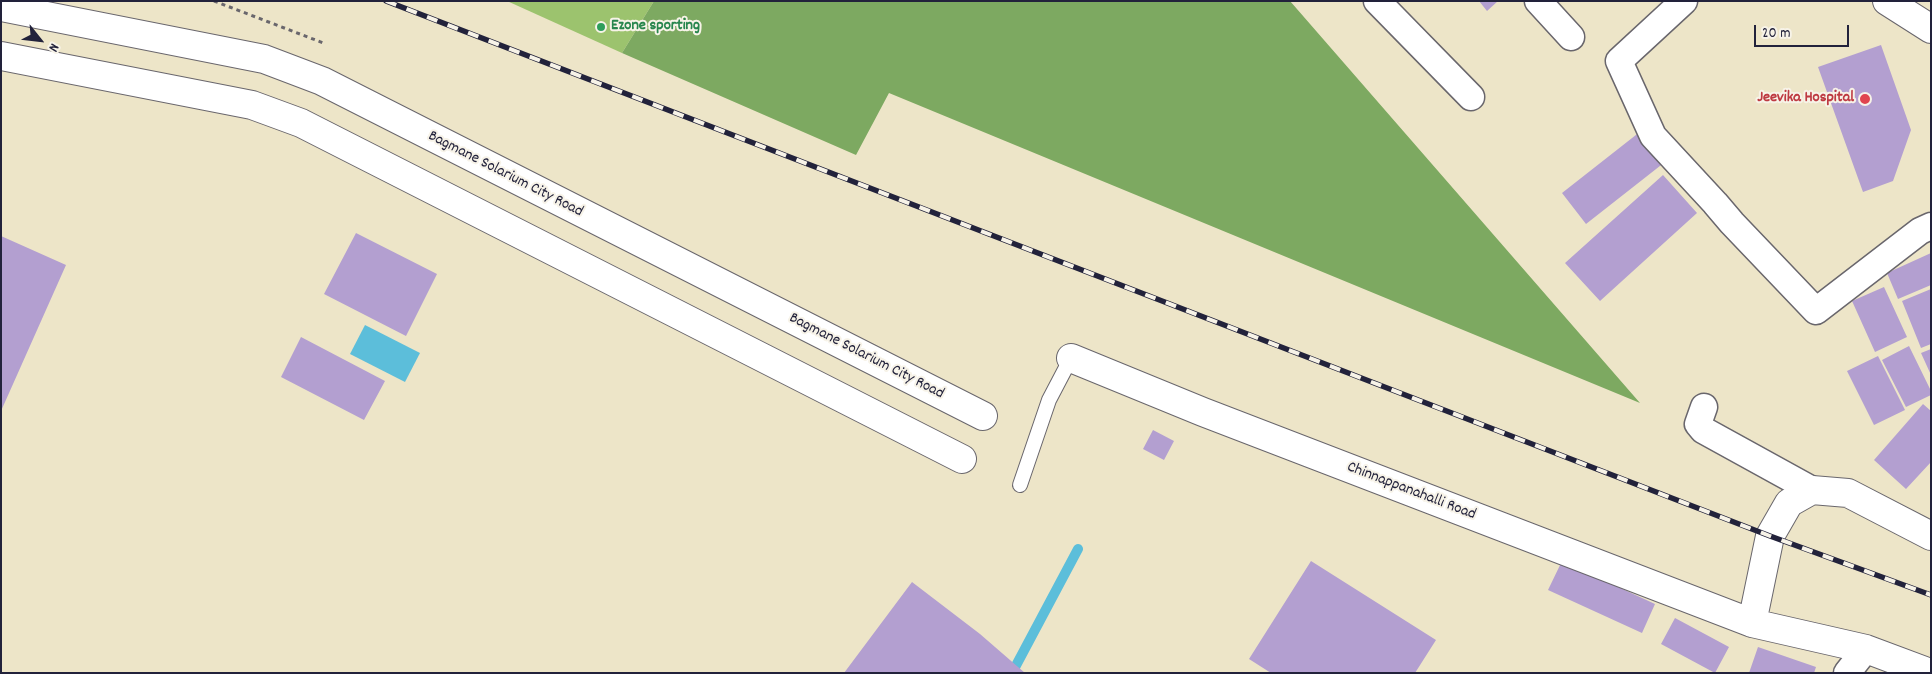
<!DOCTYPE html>
<html>
<head>
<meta charset="utf-8">
<style>
	body { margin:0 }
	#map { position:relative; width:1932px; height:674px; overflow:hidden; background:#ede5c8; font-family:Dekko,sans-serif }
	canvas { display:block }
	.frame { position:absolute; inset:0; border:2px solid #22223b; pointer-events:none }
	.north { position:absolute; left:15px; top:15px; width:50px; height:50px; -webkit-text-stroke:4px #f7f3e8; paint-order:stroke; rotate:119deg; font-size:14px; font-weight:700; line-height:20px; text-align:center; color:#22223b }
	.north::after { content:''; display:block; margin:auto; width:18px; height:22px; background:#22223b; clip-path:polygon(50% 0,100% 100%,50% 72%,0 100%) }
	.scale { position:absolute; left:1754px; top:25px; width:95px; height:22px; box-sizing:border-box; border:2px solid #22223b; border-top:0; padding-left:6px; font-size:15px; line-height:18px; white-space:nowrap; color:#22223b; -webkit-text-stroke:4px #f7f3e8; paint-order:stroke }
</style>
</head>
<body>
<div id="map">
<canvas width="1932" height="674"></canvas>
<div class="frame"></div>
<div class="north">N</div>
<div class="scale">20 m</div>
</div>
<script>
const g = document.querySelector('canvas').getContext('2d');
g.lineJoin = 'round';
function fillPath(path, color) { g.fillStyle = color; g.fill(path, 'evenodd'); }
const shape = rows => new Path2D(rows.map(r => 'M' + r).join(''));
function trace(path, color, width, dash) { g.strokeStyle = color; g.lineWidth = width; g.lineCap = dash ? 'butt' : 'round'; g.setLineDash(dash || []); g.stroke(path); }
function label(font, color, halo, rows, align = 'center') {
  g.font = font + ' Dekko,sans-serif'; g.lineWidth = 4; g.setLineDash([]); g.textBaseline = 'middle'; g.strokeStyle = halo; g.fillStyle = color; for (const [text, x, y, turn = 0] of rows) {
    g.save(); g.translate(x, y); g.rotate((+turn || 0) * Math.PI / 180); g.textAlign = isNaN(turn) ? turn : align; if (halo) g.strokeText(text, 0, 0); g.fillText(text, 0, 0); g.restore();
  }
}
fillPath(shape([
	[507,1,654,1,622,53]
]), '#9cc36e');
fillPath(shape([
	[654,1,1290,1,1640,403,889,93,856,155,622,53]
]), '#7da961');
fillPath(shape([
	[365,325,420,353,405,382,350,354]
]), '#5cbeda');
trace(shape([
	[1012,673,1078,549]
]), '#5cbeda', 10);
fillPath(shape([
	[1479,1,1498,1,1487,11],
	[1881,45,1911,130,1893,181,1863,192,1818,67],
	[1641,131,1665,162,1586,224,1562,193],
	[1663,175,1697,213,1600,301,1565,263],
	[356,233,437,274,406,336,324,294],
	[1,236,66,265,1,411],
	[1931,253,1931,285,1898,299,1887,273],
	[1884,287,1907,337,1875,352,1852,301],
	[1931,289,1931,344,1921,348,1902,301],
	[301,337,385,381,364,420,281,377],
	[1909,346,1931,391,1931,395,1906,407,1882,360],
	[1931,349,1931,375,1921,353],
	[1878,356,1905,410,1874,425,1847,371],
	[1923,404,1931,411,1931,462,1906,489,1874,460],
	[1153,430,1174,441,1164,460,1143,449],
	[1311,561,1436,640,1415,673,1271,673,1249,659],
	[1562,561,1655,604,1642,633,1548,590],
	[912,582,980,634,1025,673,844,673],
	[1675,618,1729,647,1715,673,1661,644],
	[1758,647,1816,667,1814,673,1749,673]
]), '#b39fd0');
const service = shape([
	[1020,485,1049,400,1071,358]
]);
const minor = shape([
	[1377,1,1471,97],
	[1538,1,1571,37],
	[1684,1,1619,61,1653,136,1715,203,1732,223,1816,311,1920,231,1931,226],
	[1704,407,1698,424,1703,430,1812,490],
	[1847,673,1866,649]
]);
const tertiary = shape([
	[1887,1,1931,29],
	[1,7,264,59,322,81,983,416],
	[1,56,252,105,301,123,962,459],
	[1071,358,1203,412,1752,623,1866,649,1930,673],
	[1752,623,1770,536,1789,503,1812,490,1848,493,1931,536]
]);
trace(service, '#69666c', 16);
trace(minor, '#69666c', 29);
trace(tertiary, '#69666c', 30);
trace(shape([
	[214,1,326,44]
]), '#69666c', 3, [4, 4]);
trace(service, '#fff', 14);
trace(minor, '#fff', 26);
trace(tertiary, '#fff', 28);
const rail = shape([
	[386,1,1770,536,1931,595]
]);
trace(rail, '#22223b', 5.5);
trace(rail, '#f7f3e8', 4, [11]);
for (const [x, y, r, color] of [
	[601,27,5,"#2e9e5b"],
	[1865,99,6,"#e0444e"]
]) { const dot = new Path2D(); dot.arc(x, y, r, 0, 2 * Math.PI); g.fillStyle = color; g.fill(dot); trace(dot, '#f7f3e8', 2); }
label('bold 16px', '#27864d', '#f7f3e8', [
	["Ezone sporting",611,27]
], 'left');
label('bold 16px', '#be3a42', '#f7f3e8', [
	["Jeevika Hospital",1854,99]
], 'right');
label('16px', '#22223b', '#f7f3e8', [
	["Bagmane Solarium City Road",505,175,27],
	["Bagmane Solarium City Road",866,357,27],
	["Chinnappanahalli Road",1411,492,21]
]);
</script>
</body>
</html>
